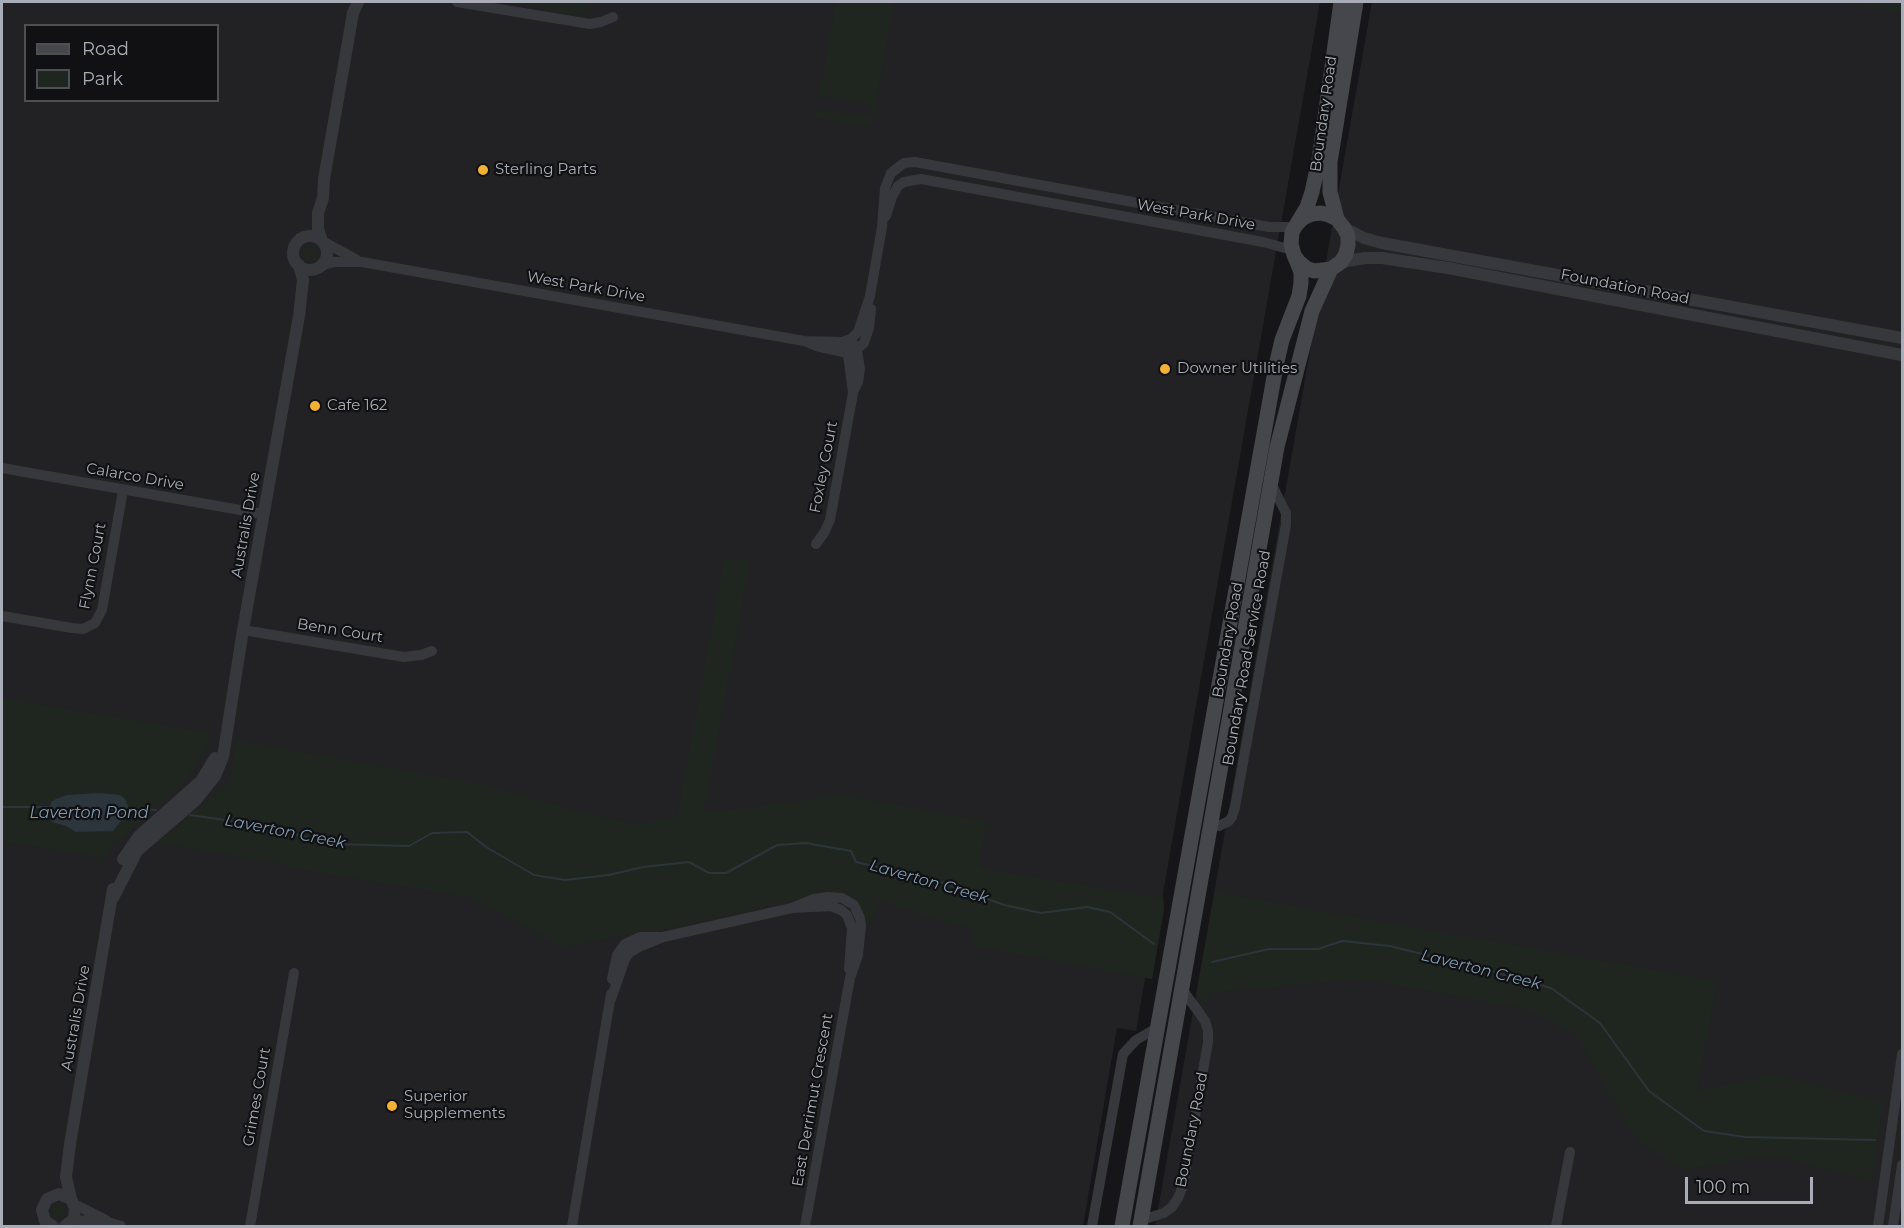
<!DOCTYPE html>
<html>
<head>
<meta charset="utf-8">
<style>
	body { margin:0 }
	#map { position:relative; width:1904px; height:1228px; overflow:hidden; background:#161618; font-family:Montserrat,sans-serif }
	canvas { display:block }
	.frame { position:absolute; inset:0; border:3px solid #a8adb8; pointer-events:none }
	.legend { position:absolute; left:24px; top:24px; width:195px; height:78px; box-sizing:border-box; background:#111113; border:2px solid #4d4f55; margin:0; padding:8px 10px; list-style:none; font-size:18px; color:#a8adb8 }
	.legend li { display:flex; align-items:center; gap:12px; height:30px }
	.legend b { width:30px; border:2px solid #4d4f55 }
	.scale { position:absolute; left:1685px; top:1177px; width:128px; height:27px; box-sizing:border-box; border:3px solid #a8adb8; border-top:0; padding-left:8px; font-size:18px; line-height:21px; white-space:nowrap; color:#a8adb8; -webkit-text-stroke:4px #111113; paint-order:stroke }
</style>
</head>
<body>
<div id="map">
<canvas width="1904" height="1228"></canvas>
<div class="frame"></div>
<ul class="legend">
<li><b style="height:8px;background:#45474d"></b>Road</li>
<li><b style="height:16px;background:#1e261f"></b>Park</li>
</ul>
<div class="scale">100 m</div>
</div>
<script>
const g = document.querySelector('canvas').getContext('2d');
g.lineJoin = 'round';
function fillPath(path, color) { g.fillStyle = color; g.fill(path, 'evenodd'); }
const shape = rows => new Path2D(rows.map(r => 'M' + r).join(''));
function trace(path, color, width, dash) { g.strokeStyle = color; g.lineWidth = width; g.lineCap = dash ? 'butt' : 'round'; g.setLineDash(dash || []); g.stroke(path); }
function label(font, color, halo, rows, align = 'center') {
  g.font = font + ' Montserrat,sans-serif'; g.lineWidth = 4.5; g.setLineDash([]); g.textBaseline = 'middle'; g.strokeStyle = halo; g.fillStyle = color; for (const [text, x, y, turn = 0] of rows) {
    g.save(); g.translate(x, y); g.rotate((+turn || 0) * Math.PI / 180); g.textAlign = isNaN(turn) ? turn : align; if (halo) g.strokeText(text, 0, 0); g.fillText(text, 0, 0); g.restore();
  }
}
fillPath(shape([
	[2,2,1320,2,1163,893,1164,909,1152,979,1145,978,1136,1031,1117,1028,1083,1226,2,1226],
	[26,26,218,26,218,100,26,100],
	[1372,2,1902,2,1902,1226,1155,1226]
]), '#222225');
fillPath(shape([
	[521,2,596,2,588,10,574,15,522,5],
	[836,2,894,2,871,128,815,118,817,109,867,117,871,113,872,108,868,104,819,96],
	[1839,2,1902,2,1902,13],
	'303 254a7 7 0 1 1 14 0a7 7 0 1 1-14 0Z',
	[729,558,750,561,704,813,842,795,987,821,979,868,1163,898,1164,909,1152,979,971,946,973,930,877,900,871,925,866,924,860,907,842,893,836,892,648,933,609,938,564,948,482,903,474,902,474,898,286,867,286,865,157,843,229,782,237,740,493,786,562,807,631,824,677,817,724,560],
	[2,698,209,733,208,743,184,784,107,850,106,859,2,841],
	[1215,892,1717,981,1697,1091,1773,1074,1883,1102,1872,1181,1783,1158,1757,1157,1683,1170,1638,1140,1604,1085,1575,1033,1527,1009,1378,982,1350,980,1210,993,1207,1005,1196,995],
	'51 1211a7 7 0 1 1 14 0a7 7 0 1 1-14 0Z'
]), '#1e261f');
fillPath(shape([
	[100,793,120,795,125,799,129,808,125,816,113,831,76,832,66,826,52,822,49,811,51,802,56,799,67,795]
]), '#2c353c');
trace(shape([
	[2,807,53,807],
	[127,808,156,810],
	[190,815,267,826,330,844,409,846,432,833,467,832,486,847,534,875,565,880,609,875,643,867,689,862,709,873,726,873,777,845,806,843,851,851,856,862,944,883,1004,905,1041,913,1087,907,1110,912,1154,944],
	[1212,962,1269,949,1318,949,1342,941,1390,946,1491,971,1551,988,1600,1023,1649,1091,1704,1131,1745,1137,1875,1140]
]), '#2c353c', 2);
trace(shape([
	[457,2,590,24,601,22,613,17],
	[886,216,892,197,898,186,904,182,921,179,1263,242,1292,250],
	[324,242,357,260],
	[321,266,334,262,362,262,804,341,816,346,843,352,854,351,864,343,869,328,871,309],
	[804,341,842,342,851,339,858,332,870,296,882,227,885,188,891,173,904,163,915,162,1269,227,1295,227],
	[854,345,857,350,860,369,858,382,854,390],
	[2,468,263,514],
	[816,544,824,533,830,520,853,393,847,347],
	[2,616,72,628,83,629,95,623,102,610,123,490],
	[243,630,404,657,421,655,432,651],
	[1212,825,1219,826,1229,821,1232,817,1235,807,1286,525,1286,513,1271,483],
	[792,908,814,899,828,897,842,898,854,905,860,918,861,926,858,955,850,978,805,1226],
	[612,979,617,955,625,944,640,937,660,937],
	[611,999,625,959,629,953,641,946,663,937,792,908,831,906,841,910,847,915,852,928,849,969],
	[74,1204,106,1220],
	[1141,1220,1164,1213,1172,1207,1178,1198,1183,1186,1208,1042,1208,1031,1205,1021,1182,989],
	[72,1222,87,1220,111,1223,121,1226],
	[250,1226,294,973],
	[572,1226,611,994],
	[1092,1226,1123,1054,1136,1040,1157,1028],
	[1556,1226,1570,1152],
	[1878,1226,1902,1054],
	[1893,1226,1902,1165]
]), '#37383d', 10);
trace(shape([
	[1344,228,1364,238,1382,243,1902,338],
	'293 253a17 17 0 1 1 34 0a17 17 0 1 1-34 0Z',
	[322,241,318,229,318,213,323,198,324,179,353,13,358,2],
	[1341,262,1365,258,1382,258,1448,268,1902,355],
	[123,859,139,836,201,781,215,758],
	[113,898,137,851,195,801,215,776,223,757,243,630,299,316,303,280,299,265],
	[71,1199,66,1177,70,1144,113,889],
	[53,1226,45,1221,42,1210,47,1199,59,1194,71,1199,75,1208,74,1219,65,1226]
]), '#37383d', 12);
trace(shape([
	[1337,219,1330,192,1330,162,1356,2],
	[1297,224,1303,218,1312,214,1321,213,1329,215,1337,219,1344,228,1348,236,1348,245,1346,254,1341,262,1331,269,1314,271,1306,268,1299,262,1294,255,1291,244,1292,232,1307,207,1312,192,1319,160,1341,2],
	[1122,1226,1276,366,1282,340,1299,296,1301,283,1301,272,1294,255],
	[1140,1226,1277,447,1312,311,1331,269]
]), '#45474d', 15);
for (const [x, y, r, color] of [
	[483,170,6,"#f2b134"],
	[1165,369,6,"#f2b134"],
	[315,406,6,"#f2b134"],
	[392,1106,6,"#f2b134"]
]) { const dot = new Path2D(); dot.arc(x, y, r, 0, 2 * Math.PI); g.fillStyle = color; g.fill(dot); trace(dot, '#111113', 2); }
label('15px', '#a8adb8', '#111113', [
	["Boundary Road",1324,114,-82],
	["West Park Drive",1196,215,10],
	["West Park Drive",586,287,10],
	["Foundation Road",1625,287,11],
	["Foxley Court",824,467,-79],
	["Calarco Drive",135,477,10],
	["Australis Drive",246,525,-80],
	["Flynn Court",93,566,-79],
	["Benn Court",340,631,9],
	["Boundary Road",1228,640,-80],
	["Boundary Road Service Road",1247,658,-80],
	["Australis Drive",76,1018,-80],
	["Grimes Court",257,1097,-80],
	["East Derrimut Crescent",813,1100,-80],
	["Boundary Road",1192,1130,-79]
]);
label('15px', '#a8adb8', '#111113', [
	["Sterling Parts",495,170],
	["Downer Utilities",1177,369],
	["Cafe 162",327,406],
	["Superior",404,1097],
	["Supplements",404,1114]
], 'left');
label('italic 16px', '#7f9bb3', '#111113', [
	["Laverton Pond",89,813],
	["Laverton Creek",285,832,11],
	["Laverton Creek",929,882,16],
	["Laverton Creek",1481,970,14]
]);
</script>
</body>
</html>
